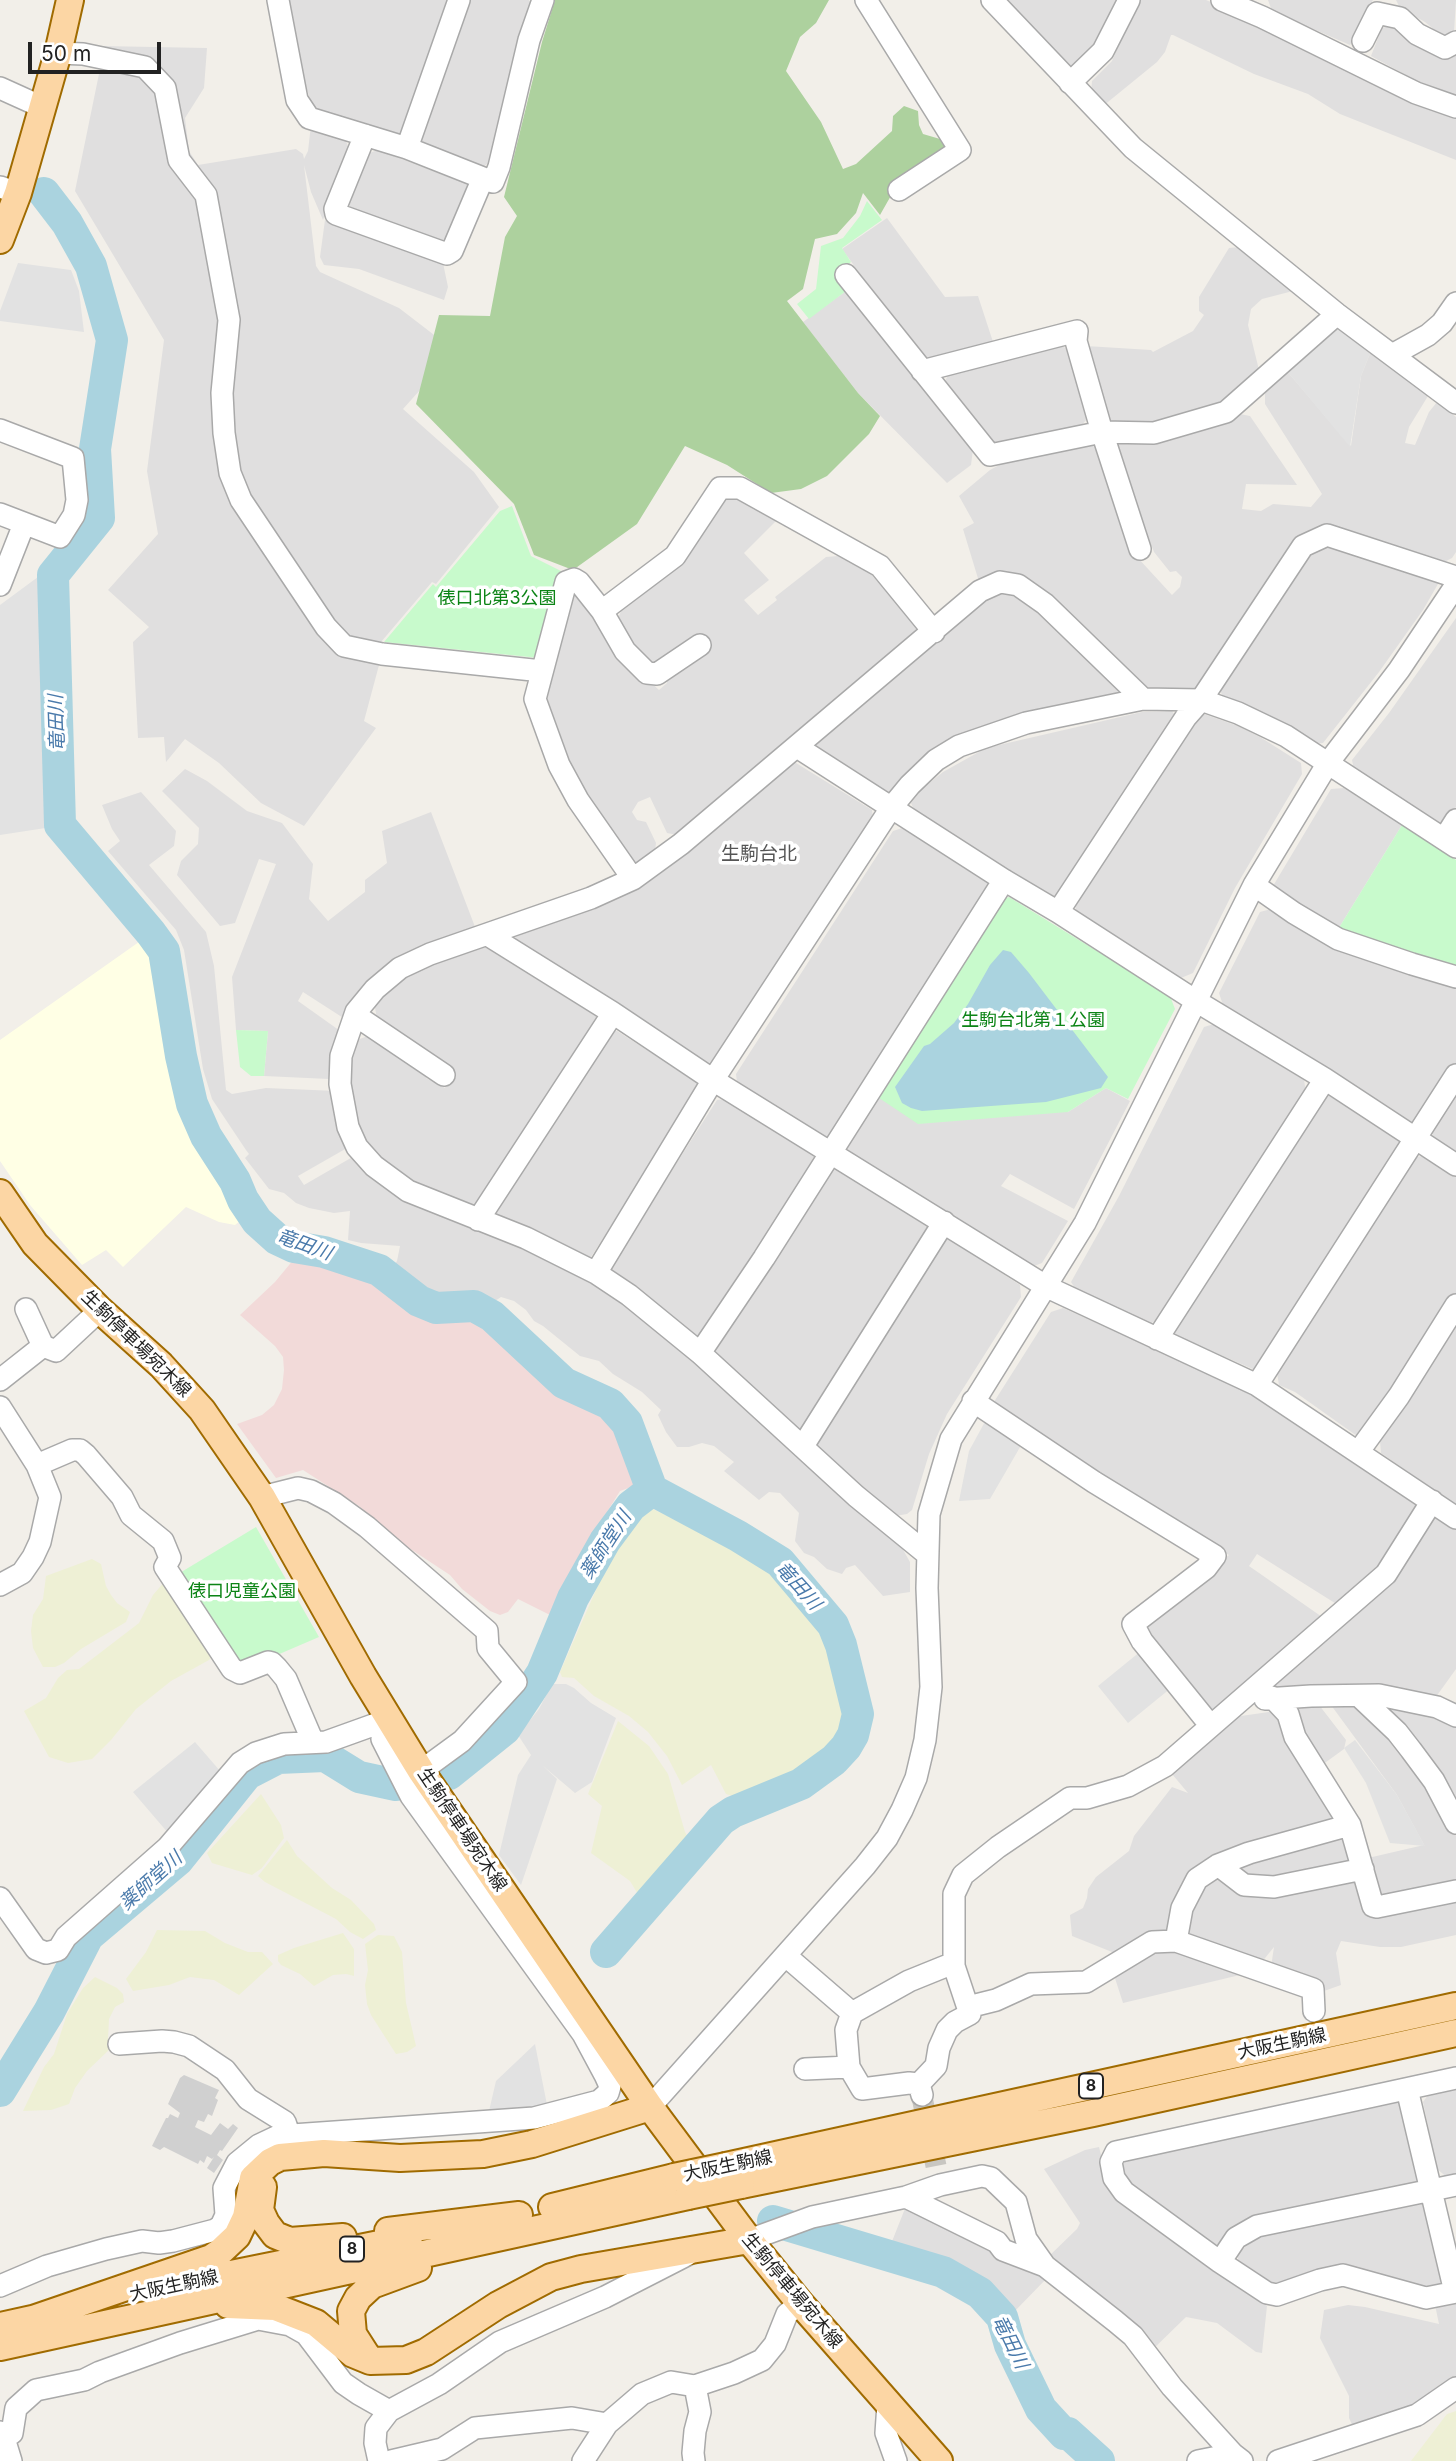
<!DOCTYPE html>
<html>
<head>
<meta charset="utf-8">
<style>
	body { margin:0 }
	#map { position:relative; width:1456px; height:2461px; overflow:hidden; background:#f2efe9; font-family:Inter,sans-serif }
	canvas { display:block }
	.scale { position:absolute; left:28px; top:42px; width:133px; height:32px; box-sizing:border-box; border:4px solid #222; border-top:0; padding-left:9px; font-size:21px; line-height:24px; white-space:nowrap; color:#222; -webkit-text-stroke:5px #fff; paint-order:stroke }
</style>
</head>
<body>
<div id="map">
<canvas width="1456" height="2461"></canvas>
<div class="scale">50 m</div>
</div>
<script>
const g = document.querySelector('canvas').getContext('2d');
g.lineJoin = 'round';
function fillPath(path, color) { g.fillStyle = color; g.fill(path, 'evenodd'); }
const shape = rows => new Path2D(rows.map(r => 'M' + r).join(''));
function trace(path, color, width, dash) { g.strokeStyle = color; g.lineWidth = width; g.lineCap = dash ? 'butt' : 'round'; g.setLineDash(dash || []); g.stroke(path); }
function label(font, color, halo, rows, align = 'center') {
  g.font = font + ' Inter,"Noto Sans JP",sans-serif'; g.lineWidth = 7; g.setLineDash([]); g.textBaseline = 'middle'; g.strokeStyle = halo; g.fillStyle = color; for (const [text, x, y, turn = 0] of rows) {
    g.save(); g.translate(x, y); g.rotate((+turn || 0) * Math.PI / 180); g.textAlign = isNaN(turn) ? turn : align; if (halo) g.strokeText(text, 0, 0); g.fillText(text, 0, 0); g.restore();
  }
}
fillPath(shape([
	[284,0,451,0,406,133,396,139,313,108,293,47],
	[466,0,529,0,532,5,489,163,478,170,428,152,421,139],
	[1005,0,1121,0,1098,52,1079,68,1068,67],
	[1138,0,1206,0,1281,31,1456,116,1456,160,1340,114,1308,94,1254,74,1173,35,1171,35,1165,52,1157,62,1103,106,1091,92,1092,81,1112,61],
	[1268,0,1373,0,1350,45,1272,11],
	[1396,0,1456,0,1454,32,1442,36,1425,22,1400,8],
	[1396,24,1437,55,1450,59,1456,55,1456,95,1448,98,1371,56,1382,28],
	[101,46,207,48,204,88,185,118,189,151,198,165,296,149,303,154,304,159,308,151,311,125,345,138,349,149,323,220,311,192,304,165,316,266,320,272,399,308,455,351,403,409,474,472,499,507,436,584,432,582,381,642,382,654,364,721,376,728,304,826,261,803,219,763,185,739,166,762,164,737,138,738,133,642,149,627,108,590,158,534,147,471,164,340,75,191,100,69],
	[378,150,467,184,472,193,451,240,438,245,355,214,348,203,363,155],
	[887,218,945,297,978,296,994,345,932,360,919,355,842,249],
	[325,220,443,263,448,287,444,300,359,269,324,265,320,257],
	[1239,247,1293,291,1262,299,1251,309,1248,325,1259,370,1224,404,1154,424,1115,424,1104,417,1086,346,1151,350,1153,352,1193,331,1204,315,1199,311,1199,297,1229,248],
	[846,291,973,449,971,465,947,483,858,393,803,322],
	[1057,344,1072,351,1089,417,1078,429,1000,446,987,443,944,384,949,372],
	[1371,351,1428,396,1409,427,1405,443,1415,445,1429,412,1437,402,1456,417,1456,552,1452,558,1442,563,1322,531,1196,689,1146,689,1036,587,980,585,963,529,974,523,959,496,990,470,1014,457,1095,443,1121,502,1116,511,1119,519,1125,523,1138,558,1172,595,1180,587,1182,577,1176,571,1170,572,1154,552,1113,448,1122,440,1235,413,1250,416,1297,485,1246,484,1242,509,1261,511,1273,504,1311,507,1322,494,1265,404,1265,388,1286,370,1351,446,1361,376],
	[740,496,777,520,744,553,769,580,744,600,758,615,777,600,775,597,826,557,838,556,871,574,922,633,683,836,667,833,650,797,638,802,632,812,637,820,646,822,656,843,654,858,630,866,569,766,542,697,564,616,576,586,620,654,659,690,667,683,667,674,655,667,646,665,615,625,622,609,723,499],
	[1322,543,1436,575,1438,584,1423,610,1379,672,1323,743,1311,744,1267,715,1223,698,1220,689,1307,554],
	[991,593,1019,593,1119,685,1120,694,1038,712,961,734,936,748,913,767,893,791,884,793,816,750,816,739],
	[1456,618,1456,807,1447,820,1439,823,1354,770,1352,760,1389,713],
	[1172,711,1178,719,1057,900,915,812,911,803,922,789,943,772,986,748,1142,712],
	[1204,714,1238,726,1260,737,1301,763,1302,774,1235,888,1193,973,1181,978,1077,913,1075,906,1195,716],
	[796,763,872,810,873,819,717,1062,707,1063,517,944,514,932,581,909,787,765],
	[185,769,207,781,247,811,282,823,313,864,309,899,328,921,365,892,365,880,387,863,382,831,431,812,477,932,435,944,348,1021,303,992,298,1001,343,1033,336,1072,329,1079,264,1076,268,1031,236,1030,232,977,276,864,259,859,235,923,220,926,177,875,181,861,198,844,199,828,162,791],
	[1344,788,1402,825,1337,931,1273,886,1331,789],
	[141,792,176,831,174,846,149,865,206,932,214,966,226,1090,232,1094,266,1088,336,1091,347,1148,298,1176,304,1185,356,1155,495,1233,621,1297,887,1532,902,1548,910,1562,910,1592,883,1596,855,1565,846,1568,842,1574,827,1569,814,1557,804,1553,795,1541,799,1513,780,1493,769,1492,759,1500,724,1471,734,1462,714,1446,702,1443,689,1447,677,1447,666,1432,658,1415,661,1410,642,1392,613,1374,599,1361,580,1356,543,1326,534,1321,526,1310,514,1301,501,1297,492,1303,483,1305,464,1299,436,1303,426,1299,388,1273,397,1261,400,1246,361,1243,348,1240,350,1211,334,1213,309,1208,296,1203,284,1193,269,1189,245,1158,249,1154,246,1150,212,1099,203,1069,184,950,176,930,108,851,120,841,112,829,102,805],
	[902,828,991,884,836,1135,825,1137,737,1082,736,1074,893,831],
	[1271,909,1456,982,1456,1067,1423,1121,1412,1123,1223,1005,1219,993,1260,912],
	[477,945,485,947,596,1016,597,1024,478,1208,401,1180,363,1140,355,1121,349,1077,354,1041,371,1035,428,1073,426,1078,445,1088,454,1071,377,1019,374,1002,415,968],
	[1214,1024,1304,1080,1306,1092,1162,1317,1150,1324,1075,1288,1071,1282,1119,1196,1204,1027],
	[607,1031,617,1031,696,1081,699,1090,591,1257,583,1259,495,1220,492,1212],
	[1106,1088,1130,1101,1074,1209,1010,1174,1001,1186,1068,1221,1042,1263,1031,1267,849,1152,845,1142,876,1096,1068,1112],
	[1456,1090,1456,1152,1434,1138,1431,1130],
	[1328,1095,1400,1140,1401,1153,1255,1370,1175,1335,1172,1325,1317,1097],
	[726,1099,815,1155,816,1163,702,1340,611,1276,610,1267,717,1100],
	[1424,1156,1456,1176,1456,1298,1367,1435,1357,1436,1295,1392,1279,1385,1277,1373,1413,1157],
	[838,1169,928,1227,929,1234,805,1433,796,1432,712,1356,712,1349,827,1170],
	[949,1239,1020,1285,1021,1297,947,1414,929,1454,912,1510,907,1514,895,1516,814,1449,815,1441,941,1240],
	[1063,1308,1260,1396,1418,1502,1418,1510,1372,1577,1338,1605,1257,1554,1249,1566,1325,1619,1215,1717,1144,1630,1229,1555,1083,1464,992,1405,1051,1312],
	[1456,1322,1456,1505,1381,1453,1380,1441],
	[1435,1515,1456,1530,1456,1669,1433,1701,1266,1688],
	[1284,1701,1316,1701,1346,1740,1344,1749,1322,1765],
	[1328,1701,1358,1701,1401,1750,1434,1794,1456,1836,1456,1886,1382,1901,1368,1858,1424,1845,1397,1795],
	[1373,1701,1400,1703,1456,1725,1456,1811],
	[1269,1712,1280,1714,1339,1817,1222,1858,1172,1935,1122,1956,1072,1936,1070,1915,1083,1908,1087,1898,1088,1889,1096,1877,1129,1851,1134,1836,1172,1787,1188,1793,1172,1774,1174,1764,1234,1717],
	[1342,1835,1354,1861,1275,1882,1248,1879,1232,1868],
	[1217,1875,1352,1876,1360,1882,1371,1917,1456,1899,1456,1935,1401,1947,1380,1947,1341,1941,1336,1953,1341,1985,1324,1991,1303,1975,1271,1967,1274,1947,1261,1963,1187,1937,1191,1899],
	[1165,1948,1244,1974,1123,2003,1113,1972],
	[1456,2085,1456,2176,1448,2178,1437,2169,1423,2102,1431,2091],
	[1395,2099,1407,2106,1422,2173,1415,2186,1226,2244,1210,2245,1132,2188,1121,2169,1127,2157],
	[1099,2147,1107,2179,1126,2204,1267,2306,1262,2353,1256,2352,1217,2323,1186,2317,1146,2356,1047,2258,1077,2229,1080,2223,1044,2169,1085,2150],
	[1417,2200,1429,2209,1445,2277,1434,2290,1375,2273,1340,2268,1280,2283,1262,2282,1238,2266,1238,2253,1257,2237],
	[906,2206,1048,2277,1012,2314,1005,2304,961,2265,891,2244],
	[1456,2301,1456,2382,1427,2403,1354,2429,1349,2418,1349,2396,1320,2338,1324,2310,1348,2305,1365,2307,1439,2324,1435,2305]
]), '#e0dfdf');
fillPath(shape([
	[299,1253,328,1259,378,1278,429,1312,473,1315,484,1321,545,1379,610,1415,618,1423,641,1479,634,1486,620,1491,573,1567,552,1616,518,1599,508,1612,500,1615,490,1611,462,1589,450,1575,409,1548,359,1506,303,1470,276,1478,237,1424,262,1415,274,1405,282,1389,284,1370,283,1357,275,1346,240,1315,275,1282]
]), '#f2dad9');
fillPath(shape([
	[146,937,160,964,179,1074,189,1110,202,1139,226,1177,245,1217,235,1225,219,1222,186,1207,123,1267,106,1250,82,1265,30,1205,0,1161,0,1040]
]), '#ffffe5');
fillPath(shape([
	[184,2075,219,2090,215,2098,218,2100,212,2116,208,2114,204,2122,198,2120,195,2127,211,2135,220,2123,228,2129,233,2124,238,2128,222,2151,220,2150,217,2155,223,2160,214,2173,207,2168,214,2157,212,2159,207,2156,204,2163,200,2160,198,2164,164,2147,160,2150,152,2146,166,2118,168,2118,170,2114,178,2118,180,2113,168,2104,180,2078]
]), '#d0d0d0');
fillPath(shape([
	[653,1509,747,1553,778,1577,811,1615,835,1666,843,1708,842,1733,829,1751,810,1770,763,1791,732,1796,726,1794,711,1765,682,1785,667,1756,648,1732,629,1716,594,1696,574,1678,562,1677,560,1672,606,1567,626,1536,643,1514],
	[92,1559,101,1564,106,1586,111,1595,117,1603,130,1612,126,1622,81,1649,64,1663,55,1667,43,1667,33,1648,31,1631,33,1615,43,1599,46,1576],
	[165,1581,215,1653,209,1660,171,1681,136,1709,111,1740,92,1759,68,1763,49,1757,24,1711,46,1698,58,1678,67,1670,79,1669,139,1623,153,1595],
	[618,1721,649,1746,668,1774,685,1832,692,1844,639,1896,630,1881,591,1853,602,1806,588,1794],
	[261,1794,281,1825,284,1838,262,1868,252,1875,212,1863,207,1853],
	[287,1840,297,1856,332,1888,351,1900,374,1924,376,1930,363,1939,350,1932,336,1919,265,1882,258,1876],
	[157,1930,205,1931,225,1943,248,1952,262,1952,273,1964,239,1995,214,1980,190,1977,169,1985,133,1991,126,1979,146,1952],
	[343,1933,354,1949,354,1976,346,1974,333,1975,314,1986,300,1974,281,1965,278,1961,278,1955,294,1948],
	[378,1935,394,1936,402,1952,406,2003,416,2046,407,2052,396,2054,371,2015,367,2004,365,1985,368,1970,365,1944],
	[95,1977,117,1988,123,1994,124,2002,115,2007,109,2019,108,2039,111,2048,87,2071,75,2088,69,2104,51,2110,23,2111,44,2067,54,2054,67,2014,83,1988],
	[1456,2411,1456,2461,1411,2461,1447,2414]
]), '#eef0d5');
fillPath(shape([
	[555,0,829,0,816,23,800,37,786,71,821,122,843,169,856,164,892,131,893,116,904,106,918,111,919,125,923,134,940,139,950,150,897,185,880,215,863,193,856,213,837,234,815,239,803,289,787,301,858,393,880,416,869,434,827,476,801,489,771,493,727,465,685,446,637,524,573,570,534,555,514,504,416,404,439,315,490,316,505,237,517,216,504,197,542,42]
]), '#add19e');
fillPath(shape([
	[867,201,882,220,842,248,851,262,834,276,846,291,809,319,797,304,816,289,821,246,843,238,860,216],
	[512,506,531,556,561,571,539,658,384,642,433,584,436,587,500,511],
	[1402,825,1456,860,1456,967,1337,931],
	[1009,897,1170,996,1175,1009,1128,1099,1106,1088,1068,1112,918,1124,876,1096,1001,900],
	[236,1030,268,1031,264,1076,251,1076,240,1067],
	[256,1527,319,1637,242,1670,178,1574]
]), '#c8facc');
fillPath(shape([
	[18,263,71,270,79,291,84,332,0,321,0,311],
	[1333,330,1345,330,1371,351,1361,376,1350,447,1286,370],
	[42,574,47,579,45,627,48,652,52,827,0,835,0,605],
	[987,1418,1023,1442,990,1499,959,1501,969,1451],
	[1141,1651,1171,1688,1128,1723,1098,1686],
	[552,1684,566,1684,574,1688,591,1703,616,1718,592,1782,575,1793,542,1765,557,1779,521,1885,499,1855,518,1775,531,1755,518,1735,539,1709],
	[1355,1740,1397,1795,1425,1846,1390,1843,1366,1783,1344,1748],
	[195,1742,221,1772,169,1834,133,1792],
	[535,2044,548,2110,489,2111,496,2081]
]), '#e2e2e2');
fillPath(shape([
	[1003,950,1011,952,1029,973,1108,1077,1101,1088,1046,1102,922,1111,911,1108,902,1103,895,1087,924,1046,930,1044,954,1023,968,1004,990,965]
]), '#aad3df');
trace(shape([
	[44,193,67,223,91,266,112,340,95,449,99,518,53,575,60,825,151,933,164,951,181,1056,192,1104,206,1136,235,1181,243,1200,257,1221,277,1239,294,1247,324,1252,379,1270,419,1301,436,1308,474,1306,492,1316,564,1383,610,1404,627,1423,652,1490,738,1536,780,1562,833,1625,841,1645,858,1714,853,1735,846,1747,834,1760,801,1784,733,1812,721,1820,606,1952],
	[449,1774,505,1729,542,1673,573,1598,605,1541,631,1506,652,1490],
	[0,2091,49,2012,88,1936,178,1860,247,1774,278,1758,325,1756,359,1777,396,1785],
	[773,2221,943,2272,980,2293,1002,2317,1010,2345,1041,2409,1064,2434,1068,2433,1099,2461]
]), '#aad3df', 32);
trace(shape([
	[922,2097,936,2166]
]), '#c8c6c1', 21, [21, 10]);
const minor = shape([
	[278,0,297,100,309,118,407,148,493,182,499,167,529,40,543,0],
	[866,0,960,150,899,190],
	[992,0,1133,148,1337,314,1456,403],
	[1222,0,1262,17,1416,93,1456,107],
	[1363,41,1377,13,1400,18,1417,34,1445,48,1456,42],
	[58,53,83,54,145,67,165,88,179,160,206,195,229,320,222,393,224,433,230,473,241,500,326,627,344,646,382,654,542,671],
	[1070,83,1103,51,1129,0],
	[0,88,42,107],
	[365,135,335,209,336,214,447,254,452,251,483,178],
	[407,148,459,0],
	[0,187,18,193],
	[846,275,990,455,1102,432,1154,433,1226,412,1337,314],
	[1392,355,1428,335,1442,323,1456,303],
	[922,371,1077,331,1076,341,1102,432,1140,549],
	[0,430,73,458,77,500,74,515,60,537,0,514],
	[0,585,24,524],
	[602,611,675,556,720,488,740,488,880,566,934,632],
	[797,747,1004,880,1058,912,1196,1001,1325,1079,1456,1165],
	[1444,839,1456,820],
	[633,879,578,800,559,765,535,699,566,582,574,579,579,582,602,611,625,651,647,673,657,674,700,645],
	[1254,885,1294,913,1338,939,1412,964,1456,977],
	[1058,912,1186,717,1201,700,1303,546,1327,535,1456,577],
	[488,935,613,1013,713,1080,1047,1287,1257,1385,1456,1518],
	[355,1015,444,1075],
	[478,1220,613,1013],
	[596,1273,713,1080,891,808,910,785,936,760,959,746,1026,723,1143,699,1201,700,1238,713,1286,736,1456,847],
	[26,1309,43,1346],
	[1157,1339,1325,1079],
	[700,1353,764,1258,1004,880],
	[0,1380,43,1346,56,1351,100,1310],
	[1257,1385,1456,1075],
	[973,1401,1094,1482,1215,1556,1206,1568,1133,1624,1142,1641,1210,1725],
	[0,1407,37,1465,50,1497,40,1542,33,1557,22,1573,0,1585],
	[803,1446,944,1222],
	[1359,1451,1399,1396,1456,1305],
	[37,1465,72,1450,80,1450,86,1455,122,1497,131,1515,163,1541,170,1558,165,1567,232,1669,240,1673,268,1662,272,1663,277,1668,286,1679,313,1742],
	[262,1497,298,1488,311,1491,334,1503,367,1527,487,1631,488,1648,516,1682,462,1741,421,1771],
	[927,1554,856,1496,700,1353,629,1295,596,1273,526,1238,408,1191,374,1166,357,1147,348,1127,340,1084,341,1056,356,1012,375,989,400,968,430,954,591,898,633,879,681,844,980,591,1000,582,1018,585,1045,604,1143,699],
	[1359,1696,1397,1732,1411,1750,1434,1781,1456,1823],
	[1272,1697,1288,1714,1295,1737,1350,1825,1373,1906,1377,1907,1456,1891],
	[1265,1699,1311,1696,1379,1695,1437,1707,1456,1716],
	[1218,1865,1244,1885,1274,1887,1363,1869],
	[0,1898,36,1949,46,1953,58,1950,66,1937,167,1848,240,1763,256,1753,284,1744,326,1742,390,1719],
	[1176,1941,1182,1908,1197,1879,1218,1865,1249,1853,1350,1825],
	[786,1956,852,2013,909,1981,946,1966,954,1966],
	[968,2007,996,2000,1031,1984,1086,1982,1152,1942,1176,1941,1313,1989,1314,2011],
	[852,2013,846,2030,849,2067,862,2089,909,2083,919,2084,922,2095],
	[119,2044,162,2041,174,2042,189,2046,225,2070,248,2099,285,2122,289,2134],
	[805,2069,849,2067],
	[1456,2078,1116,2152,1111,2162,1114,2178,1124,2192,1220,2262,1267,2293,1277,2295,1320,2280,1343,2275,1426,2298,1456,2292],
	[919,2084,936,2066,939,2048,947,2030,955,2022,970,2014,954,1966,954,1894,963,1875,998,1847,1070,1798,1087,1798,1128,1786,1165,1766,1386,1574,1432,1501],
	[1407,2089,1455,2292],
	[650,2107,865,1866,887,1838,902,1810,916,1778,925,1740,931,1687,927,1588,929,1514,951,1439,1085,1223,1254,885,1328,763,1399,670,1456,585],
	[906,2197,997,2242,1003,2250,1045,2266,1115,2321,1133,2336,1172,2387,1233,2454],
	[749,2240,812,2217,906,2197,940,2185,982,2176,991,2178,1016,2202,1026,2239,1045,2266],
	[1220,2262,1236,2238,1257,2226,1456,2185],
	[0,2286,47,2266,106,2249,142,2241,159,2243,173,2241,215,2230,221,2226,226,2215,224,2188,237,2163,259,2145,278,2136,534,2118,599,2101,608,2093,610,2086,605,2075,583,2034,411,1796,382,1739],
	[888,2404,886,2433,896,2461],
	[0,2432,4,2438,11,2461],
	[4,2438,12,2433,16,2408,36,2390,84,2380,100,2372,180,2343,258,2319,290,2325,306,2334,343,2383,359,2394,389,2411,439,2384,500,2342,605,2297,687,2255],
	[379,2461,375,2443,376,2428,389,2411],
	[391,2461,442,2449,475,2428,572,2418,607,2424],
	[583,2461,607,2424,642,2394,671,2382,695,2386,734,2373,762,2360,775,2344,787,2314,800,2303],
	[694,2461,693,2453,695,2431,700,2412,695,2386],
	[1198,2461,1233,2454,1242,2461],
	[1278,2461,1417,2415,1456,2388]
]);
const major = shape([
	[0,240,18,193,58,53,70,0],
	[0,1193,35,1244,100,1310,161,1365,202,1410,262,1497,363,1676,421,1771,650,2107,749,2240,800,2303,939,2461],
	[726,2166,1456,2006],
	[741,2185,1093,2113,1456,2033],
	[263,2187,260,2210,266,2223,275,2235,290,2241,343,2237],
	[552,2207,674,2177],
	[388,2231,519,2215],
	[172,2286,409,2238],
	[228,2305,275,2307,316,2323,353,2354,370,2361,406,2360,426,2352,498,2305,551,2277,581,2269,749,2240],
	[30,2320,211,2258,220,2252,237,2236,246,2217,253,2178,270,2162,280,2157,324,2153,400,2158,483,2154,532,2144,650,2107],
	[0,2326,46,2316],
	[0,2347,688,2196],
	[369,2359,353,2334,351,2311,358,2298,372,2285,418,2268]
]);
trace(minor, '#a9a9a9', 24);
trace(major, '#a06b00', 30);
trace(minor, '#fff', 21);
trace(major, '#fcd6a4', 26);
const majorBridge = shape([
	[674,2177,726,2166],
	[688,2196,741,2185]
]);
trace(majorBridge, '#a06b00', 30, []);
trace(majorBridge, '#fcd6a4', 26);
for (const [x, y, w] of [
	[1091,2086,24],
	[352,2249,24]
]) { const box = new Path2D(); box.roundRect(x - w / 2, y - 12.5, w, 25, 5); g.fillStyle = '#fff'; g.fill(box); trace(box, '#222', 2); }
label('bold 16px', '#222', null, [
	["8",1091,2086],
	["8",352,2249]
]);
label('18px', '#0c8416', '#fff', [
	["俵口北第3公園",497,599],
	["生駒台北第１公園",1033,1021],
	["俵口児童公園",242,1592]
]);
label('18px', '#222', '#fff', [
	["生駒停車場宛木線",136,1344,44],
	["生駒停車場宛木線",462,1830,56],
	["大阪生駒線",1282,2044,-12],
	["大阪生駒線",728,2166,-12],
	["大阪生駒線",174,2286,-12],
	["生駒停車場宛木線",792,2291,50]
]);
label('italic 19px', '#4a7aab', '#fff', [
	["竜田川",57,723,-92],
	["竜田川",304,1245,20],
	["薬師堂川",606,1545,-57],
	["竜田川",798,1586,48],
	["薬師堂川",151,1881,-42],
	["竜田川",1010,2342,64]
]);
label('19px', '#555', '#fff', [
	["生駒台北",759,854]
]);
</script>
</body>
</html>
